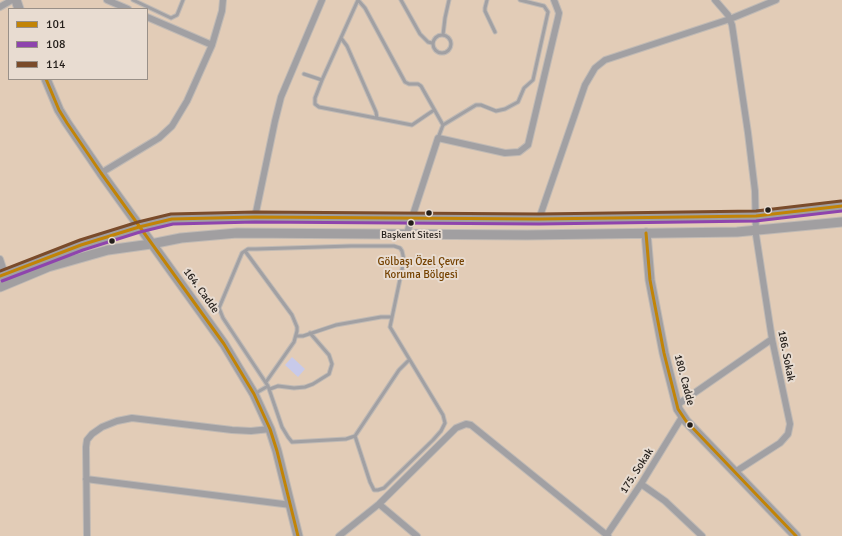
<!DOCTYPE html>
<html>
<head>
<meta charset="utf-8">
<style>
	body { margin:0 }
	#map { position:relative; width:842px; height:536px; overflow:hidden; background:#e3dcd6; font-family:Signika,sans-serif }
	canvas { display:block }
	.legend { position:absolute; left:8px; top:8px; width:140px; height:72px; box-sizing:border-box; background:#e8dcd1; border:1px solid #999088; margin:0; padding:5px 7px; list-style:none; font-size:12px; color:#231e1a }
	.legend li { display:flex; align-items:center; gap:8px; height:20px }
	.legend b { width:20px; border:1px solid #999088 }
</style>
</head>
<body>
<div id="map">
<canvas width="842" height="536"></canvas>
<ul class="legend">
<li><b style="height:5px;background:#c28406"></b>101</li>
<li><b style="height:5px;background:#8e44ad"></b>108</li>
<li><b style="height:5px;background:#7a4b2a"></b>114</li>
</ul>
</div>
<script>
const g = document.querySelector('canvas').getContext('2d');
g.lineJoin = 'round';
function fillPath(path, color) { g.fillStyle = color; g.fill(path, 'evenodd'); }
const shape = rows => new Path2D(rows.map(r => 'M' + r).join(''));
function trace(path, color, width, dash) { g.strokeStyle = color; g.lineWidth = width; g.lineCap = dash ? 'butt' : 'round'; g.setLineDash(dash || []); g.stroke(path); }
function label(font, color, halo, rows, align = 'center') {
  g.font = font + ' Signika,sans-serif'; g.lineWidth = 4; g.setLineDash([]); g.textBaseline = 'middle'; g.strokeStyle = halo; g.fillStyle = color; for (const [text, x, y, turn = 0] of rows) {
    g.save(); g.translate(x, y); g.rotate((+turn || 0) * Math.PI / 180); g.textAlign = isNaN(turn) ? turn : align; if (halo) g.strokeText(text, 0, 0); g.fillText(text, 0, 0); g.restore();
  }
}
fillPath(shape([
	[0,0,842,0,842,536,0,536],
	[9,9,147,9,147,79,9,79]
]), '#e2ccb7');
fillPath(shape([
	[292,357,305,369,298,377,285,365]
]), '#c8caea');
const lane = shape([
	[133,0,171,18,177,15,183,0],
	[358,0,322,80,315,98,315,104,319,107,412,125,434,110],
	[358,0,365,8,405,82,409,84,418,84,421,86,443,125,438,138],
	[401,0,420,34,428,42,432,43],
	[487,0,485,8,485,11,495,32],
	'433 44a9 9 0 1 1 18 0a9 9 0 1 1-18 0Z',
	[443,35,445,18,449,0],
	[341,38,347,46,376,112,377,118],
	[304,74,322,80],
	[443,125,476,105,481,105,496,111,505,109,518,102,524,88,533,80,548,12,544,6,520,0],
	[245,251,292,315,297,327,297,331,294,342,266,382],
	[296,336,303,336,336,325,381,317,391,317],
	[270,389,278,386,294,388,305,387,313,384,329,374,332,364,329,355,310,333],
	[256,393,268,386],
	[355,436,370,482,374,490,378,490,384,488,391,481,433,440,441,431,445,423,443,415,390,327,404,260,402,251,400,248,394,246,351,246,256,249,248,249,242,253,219,308,223,318,268,386,282,427,288,437,292,442,346,439,355,436,399,370,409,360]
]);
const street = shape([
	[107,0,128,9],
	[715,0,728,15,732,25,748,133,755,191,756,235,772,339,790,424,788,434,780,443,735,472],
	[0,7,12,0],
	[147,17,212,45],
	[101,173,159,138,172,126,187,101,212,45,222,11,223,0],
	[255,217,275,121,281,97,322,0],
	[539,219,585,85,595,68,605,60,730,19,776,0],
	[407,233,438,138,505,153,519,152,528,145,558,18,559,13,554,0],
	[0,259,5,274],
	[677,405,772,339],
	[86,479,291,505],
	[641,484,665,501,702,536],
	[379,504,417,536],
	[87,536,86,447,87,440,92,434,102,427,117,421,132,418,232,430,251,431,270,429],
	[339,536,379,504,456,428,466,424,471,425,608,536],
	[606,536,641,484,682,417]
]);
const secondary = shape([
	[16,0,19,9],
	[46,79,59,110,67,123,101,173,224,344,254,394,270,429,277,451,298,536],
	[646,233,650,280,664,353,678,409,686,421,796,536],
	[0,276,81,245,139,227,172,219,255,217,539,219,644,218,756,216,842,206],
	[0,287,48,267,108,250,151,244,181,238,237,233,527,235,737,232,842,222]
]);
trace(lane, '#c0bab5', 5);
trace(street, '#c0bab5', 8);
trace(secondary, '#c0bab5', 11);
trace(lane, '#a1a0a3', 3);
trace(street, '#a1a0a3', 6);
trace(secondary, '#a19fa1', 9);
trace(shape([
	[46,79,59,110,67,123,101,173,224,344,254,394,270,429,277,451,298,536],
	[646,233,650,280,664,353,678,409,686,421,796,536],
	[0,276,81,245,139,227,172,219,255,217,539,219,756,216,842,206]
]), '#c28406', 3);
trace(shape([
	[2,281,83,250,140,232,173,224,255,222,539,224,756,221,842,211]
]), '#8e44ad', 3);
trace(shape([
	[0,271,80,240,138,222,171,214,255,212,539,214,756,211,841,201]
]), '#7a4b2a', 3);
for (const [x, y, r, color] of [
	[768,210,3.5,"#231e1a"],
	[429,213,3.5,"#231e1a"],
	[411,223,3.5,"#231e1a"],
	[112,241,3.5,"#231e1a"],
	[690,425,3.5,"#231e1a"]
]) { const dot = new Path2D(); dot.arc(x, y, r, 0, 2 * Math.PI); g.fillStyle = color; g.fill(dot); trace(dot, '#e8dcd1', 1.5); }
label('10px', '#231e1a', '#e8dcd1', [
	["Başkent Sitesi",411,235]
]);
label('11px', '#754201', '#e8dcd1', [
	["Gölbaşı Özel Çevre",421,262],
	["Koruma Bölgesi",421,275]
]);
label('11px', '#231e1a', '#e8dcd1', [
	["164. Cadde",201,291,54],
	["186. Sokak",786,356,79],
	["180. Cadde",684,380,75],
	["175. Sokak",637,471,-57]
]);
</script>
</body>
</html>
